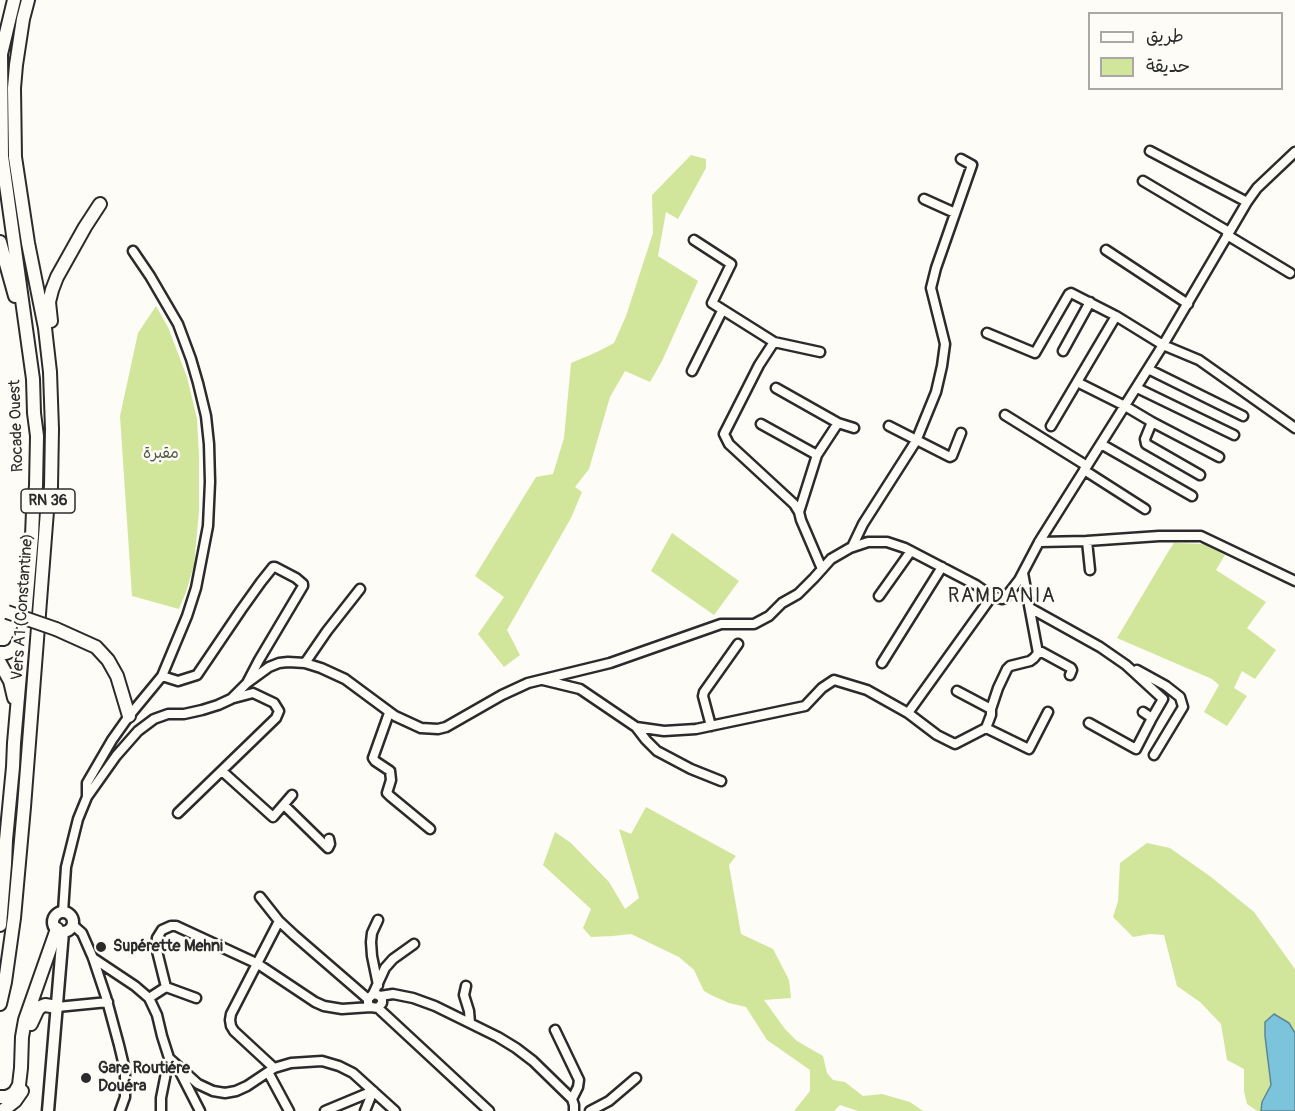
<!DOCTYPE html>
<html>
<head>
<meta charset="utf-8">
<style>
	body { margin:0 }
	#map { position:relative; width:1295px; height:1111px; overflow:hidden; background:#fdfcf7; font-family:Pangolin,"Playpen Sans Arabic",sans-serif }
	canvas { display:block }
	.legend { position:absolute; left:1088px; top:12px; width:195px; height:78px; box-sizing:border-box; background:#fdfcf7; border:2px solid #a9a8a5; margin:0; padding:8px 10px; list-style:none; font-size:18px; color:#2b2b2b }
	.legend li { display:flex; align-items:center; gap:12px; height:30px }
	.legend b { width:30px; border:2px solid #a9a8a5 }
</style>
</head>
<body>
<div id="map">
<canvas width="1295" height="1111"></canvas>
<ul class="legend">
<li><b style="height:8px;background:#fdfcf7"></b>طريق</li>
<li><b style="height:16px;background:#d1e69b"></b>حديقة</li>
</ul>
</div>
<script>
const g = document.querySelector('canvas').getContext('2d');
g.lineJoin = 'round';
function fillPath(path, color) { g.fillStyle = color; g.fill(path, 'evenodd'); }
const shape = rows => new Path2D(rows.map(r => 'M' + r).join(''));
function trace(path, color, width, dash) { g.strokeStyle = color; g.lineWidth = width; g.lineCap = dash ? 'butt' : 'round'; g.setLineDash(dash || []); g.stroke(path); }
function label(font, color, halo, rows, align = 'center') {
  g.font = font + ' Pangolin,"Playpen Sans Arabic",sans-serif'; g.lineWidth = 5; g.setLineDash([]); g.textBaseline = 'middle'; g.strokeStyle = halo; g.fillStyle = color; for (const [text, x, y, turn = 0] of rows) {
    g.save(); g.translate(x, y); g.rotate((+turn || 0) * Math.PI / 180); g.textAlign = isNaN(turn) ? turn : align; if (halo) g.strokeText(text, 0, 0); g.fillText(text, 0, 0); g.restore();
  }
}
fillPath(shape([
	[691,155,706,159,706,168,678,219,666,212,658,256,698,281,662,361,650,382,625,371,610,397,589,469,575,487,582,492,571,518,507,630,520,655,504,667,478,634,504,597,475,576,536,477,553,474,564,438,571,363,597,352,614,343,626,316,653,233,652,195],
	[156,306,168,327,187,377,197,419,199,456,199,511,194,565,186,592,179,609,132,596,120,416,138,333],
	[672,533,739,581,714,615,651,571],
	[1174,543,1204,544,1225,555,1216,570,1266,602,1247,628,1276,650,1255,679,1242,671,1234,688,1247,696,1227,726,1204,712,1219,685,1212,679,1117,638,1168,552],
	[646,807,736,856,729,865,741,934,773,949,789,980,791,998,764,1000,785,1029,797,1041,823,1056,827,1073,833,1080,845,1082,863,1096,882,1094,910,1102,923,1111,858,1111,840,1105,834,1111,794,1111,810,1091,810,1070,767,1040,746,1007,729,1003,711,995,704,991,694,970,679,957,631,934,613,936,591,937,583,928,591,909,543,865,555,832,571,843,609,882,625,909,639,898,619,829,631,834],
	[1147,843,1170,848,1211,877,1254,912,1295,969,1295,1033,1289,1023,1265,1036,1271,1085,1262,1102,1261,1111,1257,1111,1247,1104,1244,1091,1244,1069,1227,1060,1221,1024,1200,1002,1177,986,1164,935,1150,934,1133,937,1113,917,1118,901,1120,863]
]), '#d1e69b');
const water = shape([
	[1274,1014,1289,1023,1295,1033,1295,1111,1261,1111,1262,1102,1271,1085,1265,1036,1265,1022,1274,1014]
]);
fillPath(water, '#7bc4db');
trace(water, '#5b8795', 1.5);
const minor = shape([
	[1150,151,1247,202],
	[1143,181,1229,232],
	[924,199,955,213],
	[1227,235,1290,273],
	[694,240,731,264,712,303,774,342,759,365,724,434,729,444,794,504,799,512,801,520,822,569],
	[1106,250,1188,304],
	[987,333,1035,353,1069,294,1071,293,1116,316,1163,345,1199,360,1295,428],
	[774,342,820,352],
	[1063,351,1090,302],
	[1148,369,1243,416],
	[692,371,722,311],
	[1077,382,1125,406,1152,422,1219,457],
	[776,388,838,423,817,455,799,512],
	[1137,388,1234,435],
	[1005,415,1087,466],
	[1152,422,1145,439,1146,444,1200,475],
	[838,423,854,428],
	[761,424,817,455],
	[889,426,950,457,952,456,961,433],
	[1051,426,1116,316],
	[1101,444,1192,496],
	[1084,470,1145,509],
	[1087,541,1090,570],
	[1039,542,1087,541,1159,536,1201,536,1295,581],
	[852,547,863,524,916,441,936,392,942,366,945,344,931,288,936,268,972,165,961,159],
	[879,596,911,551],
	[1030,608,1100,647,1126,665,1163,699,1152,718,1143,712],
	[1038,650,1071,668,1072,670,1070,675],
	[305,663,327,631,360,589],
	[882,663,942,567],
	[1137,670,1166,686,1180,697,1183,707,1154,755],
	[162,676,178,681,197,675,241,610,261,582,273,567,275,567,296,578,303,584,303,586,259,660,248,681],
	[543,680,580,689,636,727,664,731,696,729,805,706,822,688,834,680,867,690,908,713,937,735,955,744,986,728,991,715,991,709,998,688,1007,669,1010,666,1030,661,1034,658,1038,653,1023,573],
	[957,691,991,709],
	[389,713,373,758,375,761,390,771,391,780,387,793,390,796,430,829],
	[908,713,992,596],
	[1089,723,1136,749,1152,718],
	[711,726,703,696,704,692,738,644],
	[636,727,646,740,657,751,691,769,721,781],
	[986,728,1029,749,1048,712],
	[222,771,273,817,292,795],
	[87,797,116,756,138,731,154,719,168,714,184,714,202,710,218,705,231,699,247,683,269,667,279,663,288,662,305,663,321,668,345,679,395,716,421,728,438,729,446,727,502,695,528,683,610,663,721,624,754,624,769,616,782,603,798,594,814,578,831,559,850,548,868,542,887,542,905,548,976,585,992,596,1002,599,1005,598,1019,580,1039,542,1163,345,1247,202,1257,188,1295,152],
	[284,805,328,848,330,844,329,839],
	[178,813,276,718,279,711,274,703,253,693,234,698],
	[260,897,279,921,294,935,368,999],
	[63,912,66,867,78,819,87,797,87,783,112,740,129,716,162,676,187,616,196,588,208,526,210,482,209,444,206,416,198,383,191,359,178,324,150,276,133,251],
	[73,925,82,933,93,958,106,997,119,1045,125,1070,125,1097,120,1111],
	[93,958,135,986,149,998,157,1015,162,1036,169,1058,198,1084,213,1091,225,1093,236,1091,247,1086,274,1068,291,1063,322,1061,339,1066,353,1073,395,1111],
	[378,985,372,956,371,942,372,933,378,920],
	[466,986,464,995,469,1011,470,1023],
	[166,987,196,998],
	[373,994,378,995,382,998,382,1003,378,1008,371,1007,368,1004,368,999,373,994,385,968,393,959,414,944],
	[380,996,393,994,413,998,435,1006,498,1037,516,1048,533,1061,572,1099,574,1105,574,1111],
	[149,998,166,987,156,947,157,938,162,930,171,926,176,926,258,964,315,1002,324,1006,342,1009,371,1007],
	[57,1007,108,1002],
	[378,1008,489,1111],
	[555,1030,579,1080,578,1087,572,1099],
	[274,1068,234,1031,231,1026,230,1020,231,1014,279,921],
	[179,1070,200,1111],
	[268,1072,289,1111],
	[161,1111,161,1098,169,1058],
	[325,1111,373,1091],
	[365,1111,373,1091],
	[590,1111,609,1101,636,1078]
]);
const major = shape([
	'53 922a10 10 0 1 1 20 0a10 10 0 1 1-20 0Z',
	[48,1111,63,932]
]);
const highway = shape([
	[0,242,15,296],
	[51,321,49,302,52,290,57,277,85,227,100,204],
	[56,629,96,647,108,660,117,676,129,716],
	[0,653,6,653,13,650,18,643,21,634],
	[0,663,10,681,14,698],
	[0,925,5,864,6,840,13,767,14,743,32,536,33,511,36,486,37,436,34,413,33,379,2,156,1,54,14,0],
	[0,1004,5,982,14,918,24,807,47,511,51,487,52,429,50,372,45,328,28,243,15,157,14,88,16,65,23,19,28,0],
	[31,1024,37,1011,40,1007,45,1005,57,1007],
	[0,1097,6,1097,11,1095,15,1092,19,1085,21,1068,22,1037,25,1020,57,929],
	[2,1111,15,1101,22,1091]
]);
trace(minor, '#2b2b2b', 13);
trace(major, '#2b2b2b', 15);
trace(highway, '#2b2b2b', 16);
trace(minor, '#fdfcf7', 8);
trace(major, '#fdfcf7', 10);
trace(highway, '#fdfcf7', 12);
const highwayBridge = shape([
	[7,612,56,629]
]);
trace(highwayBridge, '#2b2b2b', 16, []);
trace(highwayBridge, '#fdfcf7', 12);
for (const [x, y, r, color] of [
	[101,947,6,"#2b2b2b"],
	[86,1078,6,"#2b2b2b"]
]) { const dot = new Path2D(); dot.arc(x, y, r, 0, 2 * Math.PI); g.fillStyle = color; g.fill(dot); trace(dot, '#fdfcf7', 2); }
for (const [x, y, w] of [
	[48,501,54]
]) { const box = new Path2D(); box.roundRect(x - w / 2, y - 12, w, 24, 4.5); g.fillStyle = '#fdfcf7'; g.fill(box); trace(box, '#2b2b2b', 1.5); }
label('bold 15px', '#2b2b2b', null, [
	["RN 36",48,501]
]);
label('16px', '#2b2b2b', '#fdfcf7', [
	["Rocade Ouest",17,426,-92],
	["Vers A1 (Constantine)",23,607,-86]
]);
label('16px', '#545a47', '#fdfcf7', [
	["مقبرة",161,454]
]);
label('bold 16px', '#2b2b2b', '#fdfcf7', [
	["Supérette Mehni",113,947],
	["Gare Routiére",98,1069],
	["Douéra",98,1087]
], 'left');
g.letterSpacing = '1.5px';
label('20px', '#2b2b2b', '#fdfcf7', [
	["RAMDANIA",1002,597]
]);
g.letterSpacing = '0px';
</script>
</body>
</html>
